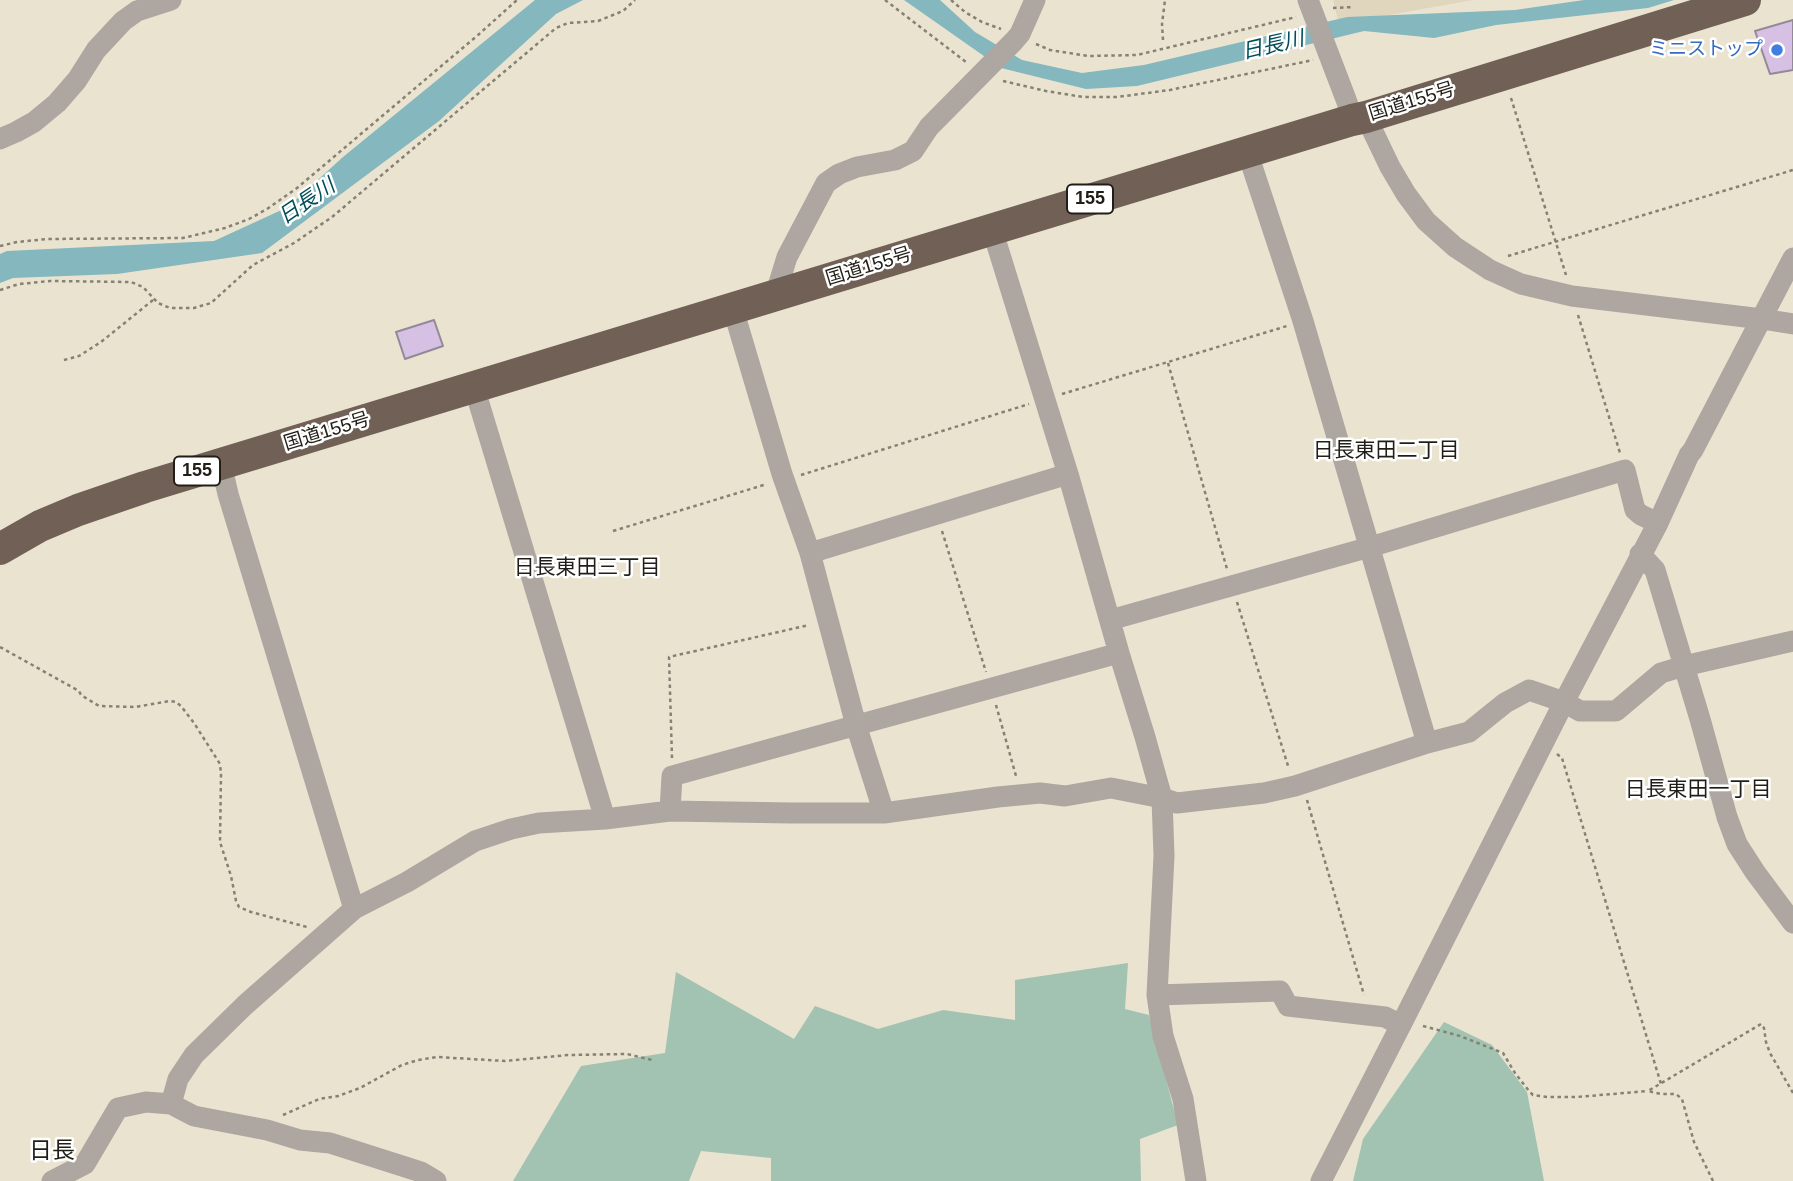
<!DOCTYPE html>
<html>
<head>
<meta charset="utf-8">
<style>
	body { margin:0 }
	canvas { display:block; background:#e9e3cf }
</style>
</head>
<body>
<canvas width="1793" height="1181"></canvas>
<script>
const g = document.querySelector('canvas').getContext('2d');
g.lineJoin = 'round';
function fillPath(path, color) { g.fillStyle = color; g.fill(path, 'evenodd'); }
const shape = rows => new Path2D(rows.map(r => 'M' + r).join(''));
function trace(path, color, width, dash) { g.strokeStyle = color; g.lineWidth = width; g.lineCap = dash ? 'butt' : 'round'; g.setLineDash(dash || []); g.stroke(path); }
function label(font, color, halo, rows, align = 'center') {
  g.font = font + ' Arial,"Noto Sans JP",sans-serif'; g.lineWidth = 5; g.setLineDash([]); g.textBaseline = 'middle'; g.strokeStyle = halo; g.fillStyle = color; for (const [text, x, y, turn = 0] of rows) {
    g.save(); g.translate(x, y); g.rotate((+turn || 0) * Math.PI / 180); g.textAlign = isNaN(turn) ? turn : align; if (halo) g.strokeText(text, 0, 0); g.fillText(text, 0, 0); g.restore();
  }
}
fillPath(shape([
	[1333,0,1473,0,1339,24]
]), '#dfd6bd');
fillPath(shape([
	[1128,963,1125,1009,1149,1015,1178,1125,1140,1139,1141,1181,771,1181,771,1158,701,1151,689,1181,513,1181,581,1066,665,1053,676,972,794,1039,815,1006,878,1029,943,1010,1015,1020,1015,980],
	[1444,1022,1492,1045,1527,1092,1544,1181,1353,1181,1363,1139]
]), '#a2c3b1');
fillPath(shape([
	[535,0,583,0,556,14,439,121,262,253,117,274,13,278,0,283,0,254,7,251,214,241,288,207,343,157],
	[904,0,940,0,975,32,1022,60,1082,73,1144,65,1347,17,1515,10,1584,0,1674,0,1648,8,1496,25,1434,38,1364,31,1137,86,1086,89,1001,68]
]), '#85b7bf');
const building = shape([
	[1793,20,1793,70,1770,74,1755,31,1793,20],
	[434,320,443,346,405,359,396,332,434,320]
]);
fillPath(building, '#d6c0e3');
trace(building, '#938999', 2);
trace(shape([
	[885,0,966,62],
	[951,0,965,12,982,22,1001,29],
	[1333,8,1354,7],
	[1163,40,1162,24,1165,0],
	[1036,44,1050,50,1088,56,1137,55,1296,17],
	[1003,81,1046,91,1083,97,1117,97,1170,90,1313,60],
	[1511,98,1566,275],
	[0,246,17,242,47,239,183,238,225,228,249,219,267,209,297,188,478,35,517,0],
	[1508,256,1793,170],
	[0,290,19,284,50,281,131,282,143,287,158,303,170,308,194,308,211,303,253,265,294,243,332,217,556,28,568,23,598,21,623,11,635,0],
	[1578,315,1620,453],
	[64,360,79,356,101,342,153,300],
	[1168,363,1227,569],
	[1062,394,1287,326],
	[801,475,1029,404],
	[613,531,767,484],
	[942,531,986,672],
	[1237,602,1289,769],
	[0,647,79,691,81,695,99,706,135,707,170,701,176,702,181,706,194,723,220,764,221,774,220,842,231,876,236,901,239,907,251,912,307,927],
	[996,705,1016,776],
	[1557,754,1562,758,1661,1084],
	[672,758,669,657,809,625],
	[1307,800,1364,995],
	[1423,1026,1460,1036,1503,1053,1515,1073,1529,1091,1533,1095,1547,1097,1577,1097,1648,1091],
	[283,1115,319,1099,338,1096,360,1088,402,1065,418,1060,437,1057,505,1061,568,1055,627,1054,652,1060],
	[1713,1181,1694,1142,1682,1099,1676,1094,1661,1094,1648,1091,1761,1024,1764,1028,1766,1042,1770,1053,1793,1093]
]), '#858174', 2.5, [3.5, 3.5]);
trace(shape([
	[1308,0,1347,102,1352,120],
	[1366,117,1390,167,1406,194,1426,221,1455,247,1490,270,1521,284,1572,296,1762,319,1793,324],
	[0,139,16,132,34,122,57,103,77,80,96,50,123,21,137,11,171,0],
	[1247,151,1303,321,1427,743],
	[992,229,1068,474,1119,653,1145,737,1162,798,1164,856,1157,995,1163,1036,1183,1099,1196,1181],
	[775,296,787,257,826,183,839,174,857,167,895,160,913,151,929,127,1014,41,1020,34,1035,0],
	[733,309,782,474,810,553,856,725,884,813],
	[474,387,605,819],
	[221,464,228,494,354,909],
	[810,553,1068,474],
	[1640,554,1655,570,1700,719,1727,817,1737,844,1755,872,1793,923],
	[1110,620,1370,547,1625,470,1635,510,1641,515,1658,523],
	[670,811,672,776,1119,653],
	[1157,995,1280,991,1288,1006,1385,1017,1401,1025],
	[171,1104,178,1079,194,1055,245,1005,354,909,407,882,475,841,511,829,539,823,605,819,670,811,791,813,884,813,998,797,1040,793,1065,796,1111,788,1162,798,1177,803,1264,793,1295,786,1427,743,1469,732,1505,703,1529,690,1564,702,1580,711,1616,711,1661,673,1684,666,1793,641],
	[52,1181,85,1164,118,1108,146,1102,171,1104,194,1116,267,1130,300,1140,330,1143,421,1172,436,1181],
	[1321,1181,1405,1017,1564,702,1658,523,1689,455,1693,450,1793,258]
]), '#aea6a1', 21);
trace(shape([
	[0,549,40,526,78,510,145,487,1352,120,1366,117,1745,0]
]), '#716056', 32);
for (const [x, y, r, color] of [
	[1777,50,7,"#3f7fe0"]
]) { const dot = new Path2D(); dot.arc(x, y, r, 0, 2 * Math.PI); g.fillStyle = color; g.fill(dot); trace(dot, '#fff', 2.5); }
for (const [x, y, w] of [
	[1090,199,46],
	[197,471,46]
]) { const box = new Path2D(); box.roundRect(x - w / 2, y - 14.5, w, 29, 5); g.fillStyle = '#fff'; g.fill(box); trace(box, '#201e17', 2); }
label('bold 18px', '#201e17', null, [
	["155",1090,199],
	["155",197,471]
]);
label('19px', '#366cbe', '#fff', [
	["ミニストップ",1763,50]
], 'right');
label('19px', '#201e17', '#fff', [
	["国道155号",1412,102,-17],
	["国道155号",869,267,-17],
	["国道155号",327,432,-17]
]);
label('italic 21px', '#004e57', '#fff', [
	["日長川",1273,46,-13],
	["日長川",307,202,-34]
]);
label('21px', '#201e17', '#fff', [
	["日長東田二丁目",1386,451],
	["日長東田三丁目",587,568],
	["日長東田一丁目",1698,790]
]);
label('23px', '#201e17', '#fff', [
	["日長",52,1152]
]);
</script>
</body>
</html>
